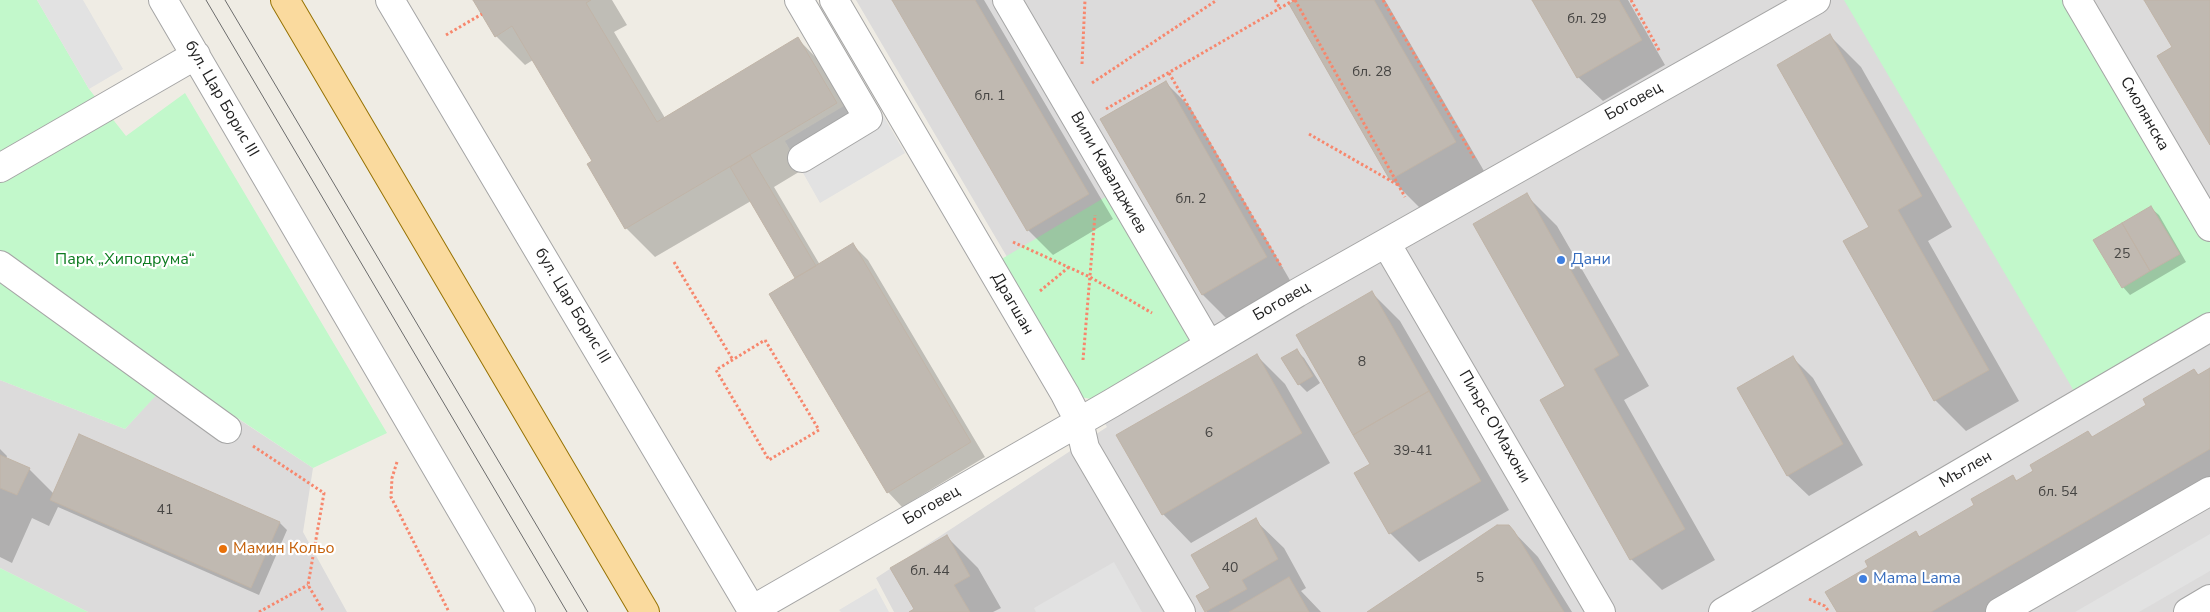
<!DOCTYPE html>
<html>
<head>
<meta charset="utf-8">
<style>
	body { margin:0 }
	canvas { display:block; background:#efece4 }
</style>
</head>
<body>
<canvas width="2210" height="612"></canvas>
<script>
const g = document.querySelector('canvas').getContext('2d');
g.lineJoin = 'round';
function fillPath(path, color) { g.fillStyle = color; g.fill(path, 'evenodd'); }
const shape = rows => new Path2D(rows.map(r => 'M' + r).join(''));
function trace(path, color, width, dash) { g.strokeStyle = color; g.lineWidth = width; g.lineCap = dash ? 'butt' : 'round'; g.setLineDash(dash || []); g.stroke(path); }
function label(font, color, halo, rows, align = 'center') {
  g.font = font + ' "Nunito Sans",sans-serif'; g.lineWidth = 4.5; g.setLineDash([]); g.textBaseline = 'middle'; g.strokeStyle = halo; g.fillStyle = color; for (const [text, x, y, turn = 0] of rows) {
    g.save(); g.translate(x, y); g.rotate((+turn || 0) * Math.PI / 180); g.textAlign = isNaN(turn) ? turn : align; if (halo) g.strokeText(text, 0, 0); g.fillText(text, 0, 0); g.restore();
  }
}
fillPath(shape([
	[856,0,2210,0,2210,612,894,612,876,578,1107,427],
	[173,376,313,468,303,532,347,612,88,612,0,568,0,380,125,429]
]), '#dcdbdb');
fillPath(shape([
	[0,0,37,0,89,89,126,136,185,93,387,433,313,468,174,376,125,429,0,380],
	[1844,0,2077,0,2210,227,2210,327,2081,403],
	[1117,190,1209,345,1112,403,1065,394,990,266],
	[0,568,88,612,0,612]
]), '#c2f8cb');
fillPath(shape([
	[37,0,83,0,123,69,89,89],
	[869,91,905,153,820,203,785,141],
	[2210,534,2210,571,2139,612,2075,612],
	[1114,562,1142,612,1036,612,1034,608],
	[876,588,889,612,841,612,839,610]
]), '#e2e2e2');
fillPath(shape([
	[475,0,612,0,627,25,614,32,665,118,798,39,826,68,865,132,774,187,820,265,853,245,868,260,985,457,902,507,888,492,797,278,751,201,655,257,626,228,588,164,593,161,533,60,525,65,496,36],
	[893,0,984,0,1113,219,1053,255,1028,230],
	[1298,0,1385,0,1484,171,1420,208,1391,179],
	[1534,0,1628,0,1665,65,1603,101,1578,77],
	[1830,36,1861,67,1952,227,1928,241,2019,401,1966,431,1935,400,1870,227],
	[1166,83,1190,107,1291,282,1227,319,1203,295],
	[1526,195,1557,226,1649,386,1624,400,1715,560,1662,590,1631,559,1542,401,1567,386],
	[2151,208,2159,215,2186,262,2130,295,2123,287],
	[1371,292,1400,321,1509,510,1419,562,1390,533,1372,465],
	[1297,351,1304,358,1320,383,1307,392,1299,384],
	[1256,355,1285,384,1330,463,1191,543,1163,514],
	[1793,358,1813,378,1863,465,1809,496,1788,476,1739,389],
	[2210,369,2210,495,2009,612,1838,612,1870,568,1916,533,1921,538,1976,506,2012,476,2017,482,2088,432,2093,438,2148,406,2194,370,2199,376],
	[0,449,7,456,6,459,29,469,54,494,280,523,287,530,259,595,58,507,49,526,32,518,12,563,0,557],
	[1255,520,1284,548,1306,588,1301,591,1321,612,1207,612,1198,596,1211,588],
	[1508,526,1538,557,1572,612,1369,612],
	[947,537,978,568,1001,608,993,612,912,612,916,610]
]), '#0003');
const building = shape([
	[473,0,591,0,586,3,657,122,798,37,837,103,625,229,587,164,592,161,512,26,495,37,473,0],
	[892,0,975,0,1089,194,1027,231,892,0],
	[1295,0,1374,0,1456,142,1390,180,1289,4,1295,0],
	[1532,0,1619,0,1642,40,1577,78,1532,0],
	[2144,0,2210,0,2210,145,2157,56,2172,47,2144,0],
	[1830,34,1922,196,1898,210,1989,370,1934,401,1843,241,1869,227,1777,65,1830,34],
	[1166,81,1267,257,1202,295,1100,119,1166,81],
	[750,155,816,266,795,278,730,167,750,155],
	[1527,193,1619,355,1594,369,1685,529,1630,560,1540,400,1565,386,1473,224,1527,193],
	[2151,206,2180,254,2150,271,2122,223,2151,206],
	[2122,223,2150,271,2122,288,2093,240,2122,223],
	[853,243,971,442,887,493,769,294,853,243],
	[1372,291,1429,391,1353,435,1296,335,1372,291],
	[1297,349,1313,376,1298,385,1281,358,1297,349],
	[1257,354,1302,433,1162,515,1116,435,1257,354],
	[1793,356,1843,444,1787,476,1737,388,1793,356],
	[2210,368,2210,449,1931,612,1837,612,1825,592,1868,567,1865,561,1916,531,1919,537,1974,505,1971,499,2013,475,2016,481,2033,471,2030,465,2088,431,2092,437,2146,405,2143,399,2194,369,2198,375,2210,368],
	[1429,391,1481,481,1389,534,1354,473,1370,464,1353,435,1429,391],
	[79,434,280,522,251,588,50,500,79,434],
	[0,455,30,468,17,495,0,488,0,455],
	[1256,518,1278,559,1242,580,1247,589,1205,612,1196,596,1210,588,1191,555,1256,518],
	[1497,525,1509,525,1514,531,1564,612,1367,612,1497,525],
	[947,535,970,576,954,585,970,612,909,612,914,609,890,568,947,535],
	[1289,577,1309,612,1229,612,1289,577]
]);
fillPath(building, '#c0b9b1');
trace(building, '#c0b4a7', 1);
const minor = shape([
	[163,0,521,612],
	[390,0,753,612],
	[799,0,868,118,802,158],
	[834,0,1065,394,1079,421,1085,448,1181,612],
	[1007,0,1209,345],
	[2077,0,2210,227],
	[0,168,196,55],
	[1386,243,1601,612],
	[0,265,227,429],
	[752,610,1112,403,1297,293,1816,0],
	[1723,612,2210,327],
	[2000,612,2210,491],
	[2188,612,2210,599]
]);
const major = shape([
	[285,0,645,612]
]);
trace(minor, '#a5a5a5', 30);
trace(major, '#967203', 30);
trace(shape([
	[1275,0,1280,8],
	[1295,0,1405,197],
	[1383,0,1474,158],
	[1631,0,1660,52],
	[446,35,482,14],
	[1082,64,1085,0],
	[1169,73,1282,268],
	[1092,83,1217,0],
	[1106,109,1294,0],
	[1309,134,1398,185],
	[1013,242,1090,277,1152,313],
	[674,262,733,360],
	[1040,291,1069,267],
	[765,340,819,430,769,460,716,370,765,340],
	[1083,360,1095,215],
	[253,446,324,493,308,585,324,612],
	[397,462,392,478,391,497,449,612],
	[1809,599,1825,606,1829,612],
	[259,612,308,585]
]), '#f7876d', 3, [2.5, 2.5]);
trace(minor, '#fff', 28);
trace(major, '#fada9e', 28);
trace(shape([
	[206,0,567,612],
	[225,0,588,612]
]), '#6c6c6c', 1);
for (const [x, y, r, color] of [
	[1561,260,5,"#3f7fe0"],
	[223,549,5,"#e8710a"],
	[1863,579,5,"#3f7fe0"]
]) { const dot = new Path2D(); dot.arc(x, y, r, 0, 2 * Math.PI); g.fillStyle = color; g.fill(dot); trace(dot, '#fff', 2); }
label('14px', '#464543', null, [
	["бл. 29",1587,20],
	["бл. 28",1372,73],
	["бл. 1",990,97],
	["бл. 2",1191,200],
	["25",2122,255],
	["8",1362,363],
	["6",1209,434],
	["39-41",1413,452],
	["бл. 54",2058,493],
	["41",165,511],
	["40",1230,569],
	["бл. 44",930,572],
	["5",1480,579]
]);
label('16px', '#1e1e1e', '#fff', [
	["бул. Цар Борис III",221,99,60],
	["Боговец",1634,102,-29],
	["Смолянска",2144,114,60],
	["Вили Кавалджиев",1108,173,60],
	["Боговец",1282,302,-30],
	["Драгшан",1012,304,60],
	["бул. Цар Борис III",572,306,59],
	["Пиърс О'Махони",1494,427,60],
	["Мъглен",1966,470,-30],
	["Боговец",932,506,-30]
]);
label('16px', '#0d7b20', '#fff', [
	["Парк „Хиподрума“",125,260]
]);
label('16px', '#366cbe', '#fff', [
	["Дани",1571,260],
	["Mama Lama",1873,579]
], 'left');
label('16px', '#c56008', '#fff', [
	["Мамин Кольо",233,549]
], 'left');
</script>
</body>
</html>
